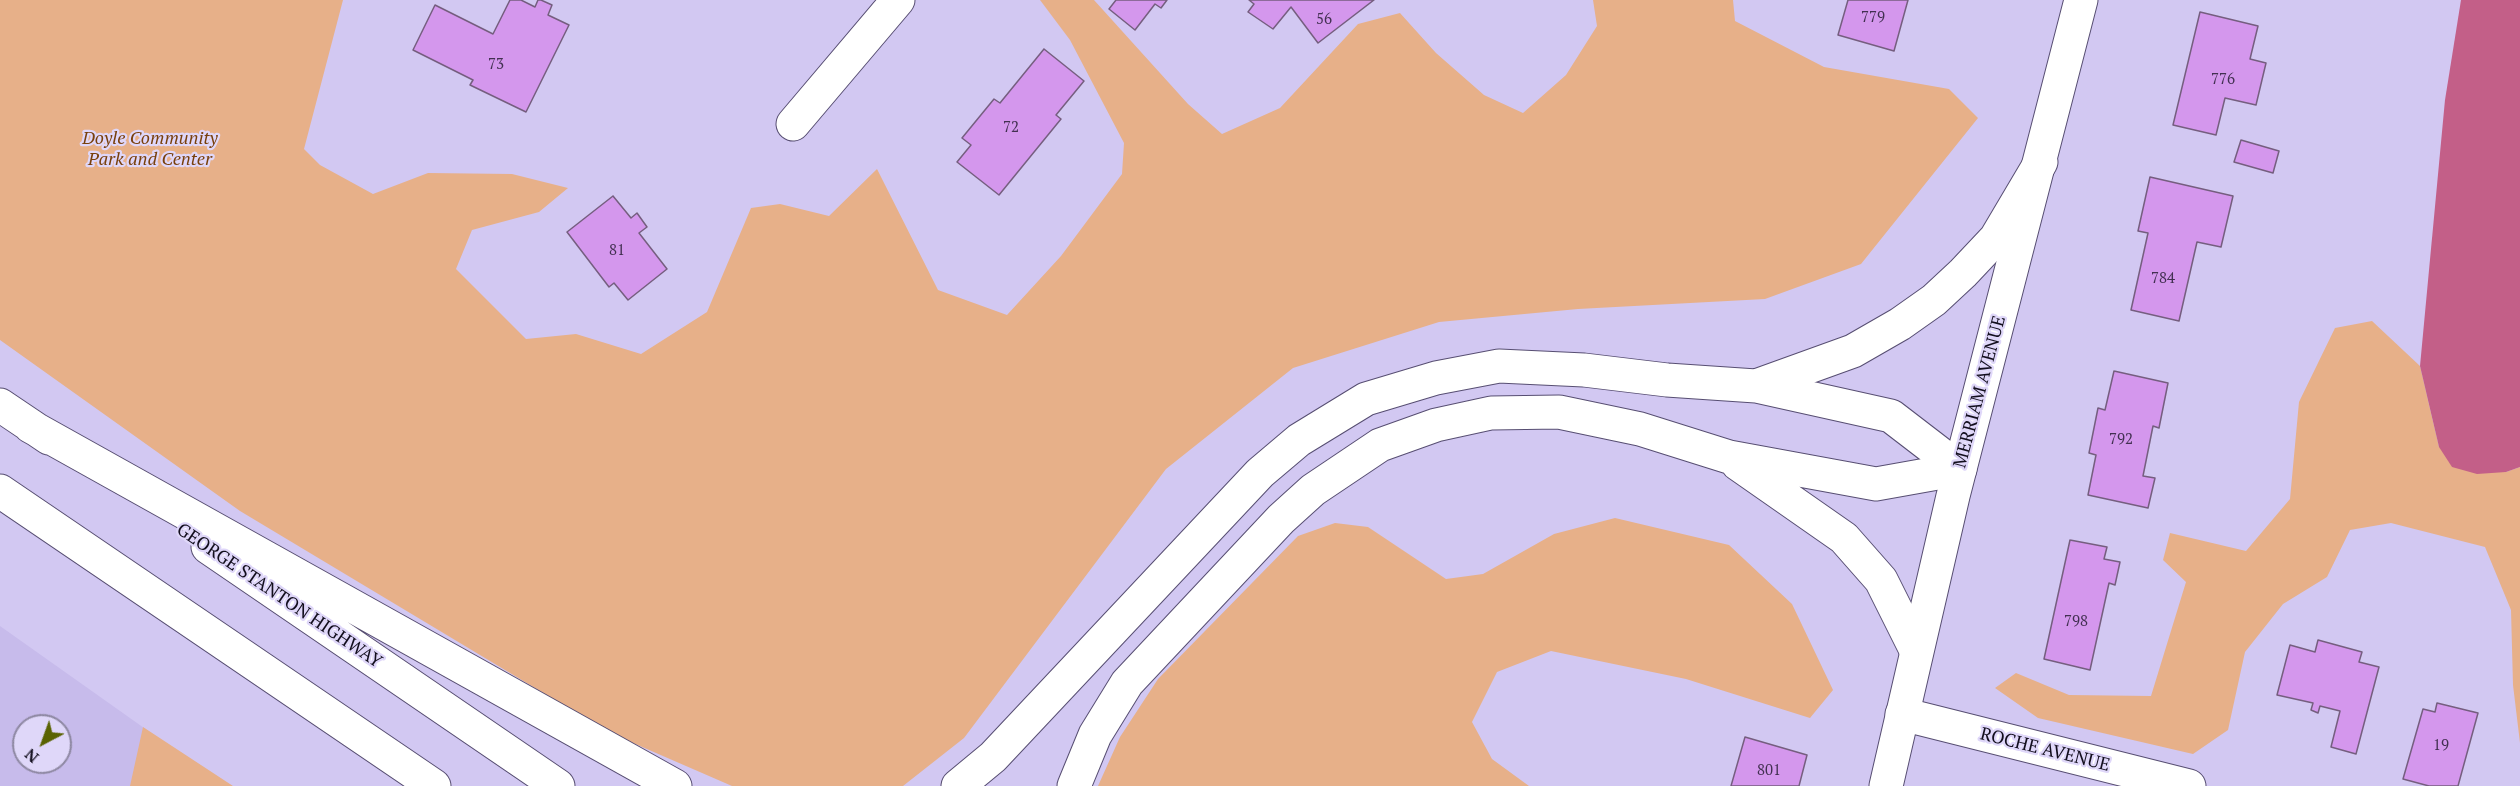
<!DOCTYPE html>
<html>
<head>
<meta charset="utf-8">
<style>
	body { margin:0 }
	#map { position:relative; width:2520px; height:786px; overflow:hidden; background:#d2c8f2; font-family:"PT Serif",serif }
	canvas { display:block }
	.north { position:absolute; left:12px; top:714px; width:60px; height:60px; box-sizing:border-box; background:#dfd7f9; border:2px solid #8d87a1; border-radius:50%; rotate:221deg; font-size:16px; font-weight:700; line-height:24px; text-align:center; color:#120e1d }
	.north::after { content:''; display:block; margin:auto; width:21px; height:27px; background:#5a6302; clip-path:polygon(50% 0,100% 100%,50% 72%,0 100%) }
</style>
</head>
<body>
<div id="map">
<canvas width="2520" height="786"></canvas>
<div class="north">N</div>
</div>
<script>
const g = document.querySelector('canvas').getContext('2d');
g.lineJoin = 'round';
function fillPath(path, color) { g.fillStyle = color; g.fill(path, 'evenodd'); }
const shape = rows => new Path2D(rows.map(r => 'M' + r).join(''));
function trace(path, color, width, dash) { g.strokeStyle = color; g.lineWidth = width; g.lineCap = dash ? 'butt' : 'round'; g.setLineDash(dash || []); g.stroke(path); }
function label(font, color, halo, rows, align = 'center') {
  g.font = font + ' "PT Serif",serif'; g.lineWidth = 4.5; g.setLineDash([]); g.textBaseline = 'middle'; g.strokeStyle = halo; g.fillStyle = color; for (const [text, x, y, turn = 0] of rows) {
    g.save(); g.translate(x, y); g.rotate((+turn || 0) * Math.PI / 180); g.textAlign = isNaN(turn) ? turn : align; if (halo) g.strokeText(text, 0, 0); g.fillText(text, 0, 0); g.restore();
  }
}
fillPath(shape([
	[0,626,226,786,0,786],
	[24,726,60,726,60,762,24,762]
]), '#c7bbeb');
fillPath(shape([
	[0,0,343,0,304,149,320,165,373,194,428,173,512,174,568,188,539,212,472,230,456,269,526,339,576,334,641,354,707,312,751,208,780,204,829,216,877,169,938,290,1007,315,1061,256,1122,174,1124,143,1070,40,1040,0,1094,0,1188,104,1222,134,1280,108,1358,24,1400,13,1436,53,1484,95,1523,113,1566,75,1597,26,1593,0,1733,0,1735,21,1824,67,1949,89,1978,118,1861,264,1765,299,1578,309,1439,322,1293,368,1166,469,964,738,903,786,732,786,610,733,240,511,0,340],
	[2372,321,2420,366,2439,447,2506,472,2520,467,2520,743,2513,685,2511,610,2485,547,2391,523,2350,530,2327,577,2283,604,2245,652,2228,730,2193,754,2038,718,1995,688,2016,673,2069,695,2151,696,2186,582,2163,560,2170,533,2246,551,2290,499,2299,402,2335,328],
	[1615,518,1729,545,1792,604,1833,690,1810,718,1686,679,1551,651,1497,672,1472,722,1492,759,1529,786,1098,786,1120,737,1158,679,1298,536,1335,523,1368,527,1446,579,1483,574,1554,534],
	[143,727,233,786,130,786]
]), '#e7b089');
fillPath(shape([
	[2461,0,2520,0,2520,467,2506,472,2477,474,2452,467,2439,447,2420,366,2445,100]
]), '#c35f88');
const building = shape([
	[510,0,521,0,535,7,538,0,541,0,552,5,548,15,569,25,526,112,470,85,473,80,413,50,435,5,493,34,510,0],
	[1116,0,1167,0,1161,8,1155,4,1135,30,1109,9,1116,0],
	[1249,0,1374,0,1318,43,1291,7,1273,29,1248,12,1254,4,1249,0],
	[1848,0,1908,0,1894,51,1838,35,1848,0],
	[2200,12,2258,26,2250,59,2266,63,2256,105,2225,98,2216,135,2173,125,2200,12],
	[1044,49,1084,81,1056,115,1061,119,999,195,957,162,971,145,962,138,994,99,1000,103,1044,49],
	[2241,140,2279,151,2273,173,2234,162,2241,140],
	[2150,177,2233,196,2221,247,2197,242,2179,321,2131,310,2148,233,2138,231,2150,177],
	[613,196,631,218,637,213,647,227,639,233,667,269,628,300,614,283,609,287,567,232,613,196],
	[2114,371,2168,383,2159,428,2153,426,2143,476,2155,478,2148,508,2088,495,2096,455,2089,453,2098,408,2105,410,2114,371],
	[2070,540,2107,547,2104,559,2120,562,2115,585,2109,583,2090,670,2044,659,2070,540],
	[2318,640,2362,652,2359,662,2379,667,2356,754,2331,747,2340,711,2320,706,2318,713,2311,710,2313,703,2277,695,2290,645,2315,652,2318,640],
	[2437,703,2478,713,2458,786,2429,786,2403,779,2423,709,2435,712,2437,703],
	[1745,737,1807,755,1799,786,1731,786,1745,737]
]);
fillPath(building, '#d497ed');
trace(building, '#755e7f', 1.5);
const street = shape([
	[793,124,898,0],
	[1902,714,2189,786]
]);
const secondary = shape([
	[1886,786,1953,496,2081,0]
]);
const highway = shape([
	[1756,386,1853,351,1900,324,1934,300,1963,273,1996,238,2041,162],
	[0,405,49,438],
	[30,426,675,786],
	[1738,464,1844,538,1881,580,1916,650],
	[0,491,434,786],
	[208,547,558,786],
	[958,786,993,757,1260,473,1299,440,1366,399,1436,378,1499,366,1584,370,1667,380,1756,386,1891,416,1960,469],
	[1074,786,1095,735,1127,683,1281,519,1313,490,1380,445,1436,425,1491,413,1559,412,1640,429,1729,457,1876,484,1960,469]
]);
trace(street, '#574e72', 35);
trace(secondary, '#574e72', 35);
trace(highway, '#574e72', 35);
trace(street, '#fff', 33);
trace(secondary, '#fff', 33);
trace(highway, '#fff', 33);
label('15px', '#423051', null, [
	["779",1873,18],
	["56",1324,20],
	["73",496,65],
	["776",2223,80],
	["72",1011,128],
	["81",617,251],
	["784",2163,279],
	["792",2121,440],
	["798",2076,622],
	["19",2441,746],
	["801",1769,771]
]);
label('italic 18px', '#783f0b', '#dfd7f9', [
	["Doyle Community",150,139],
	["Park and Center",150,160]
]);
label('18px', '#120e1d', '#dfd7f9', [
	["MERRIAM AVENUE",1980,392,-75],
	["GEORGE STANTON HIGHWAY",279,596,34],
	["ROCHE AVENUE",2045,750,14]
]);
</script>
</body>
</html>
